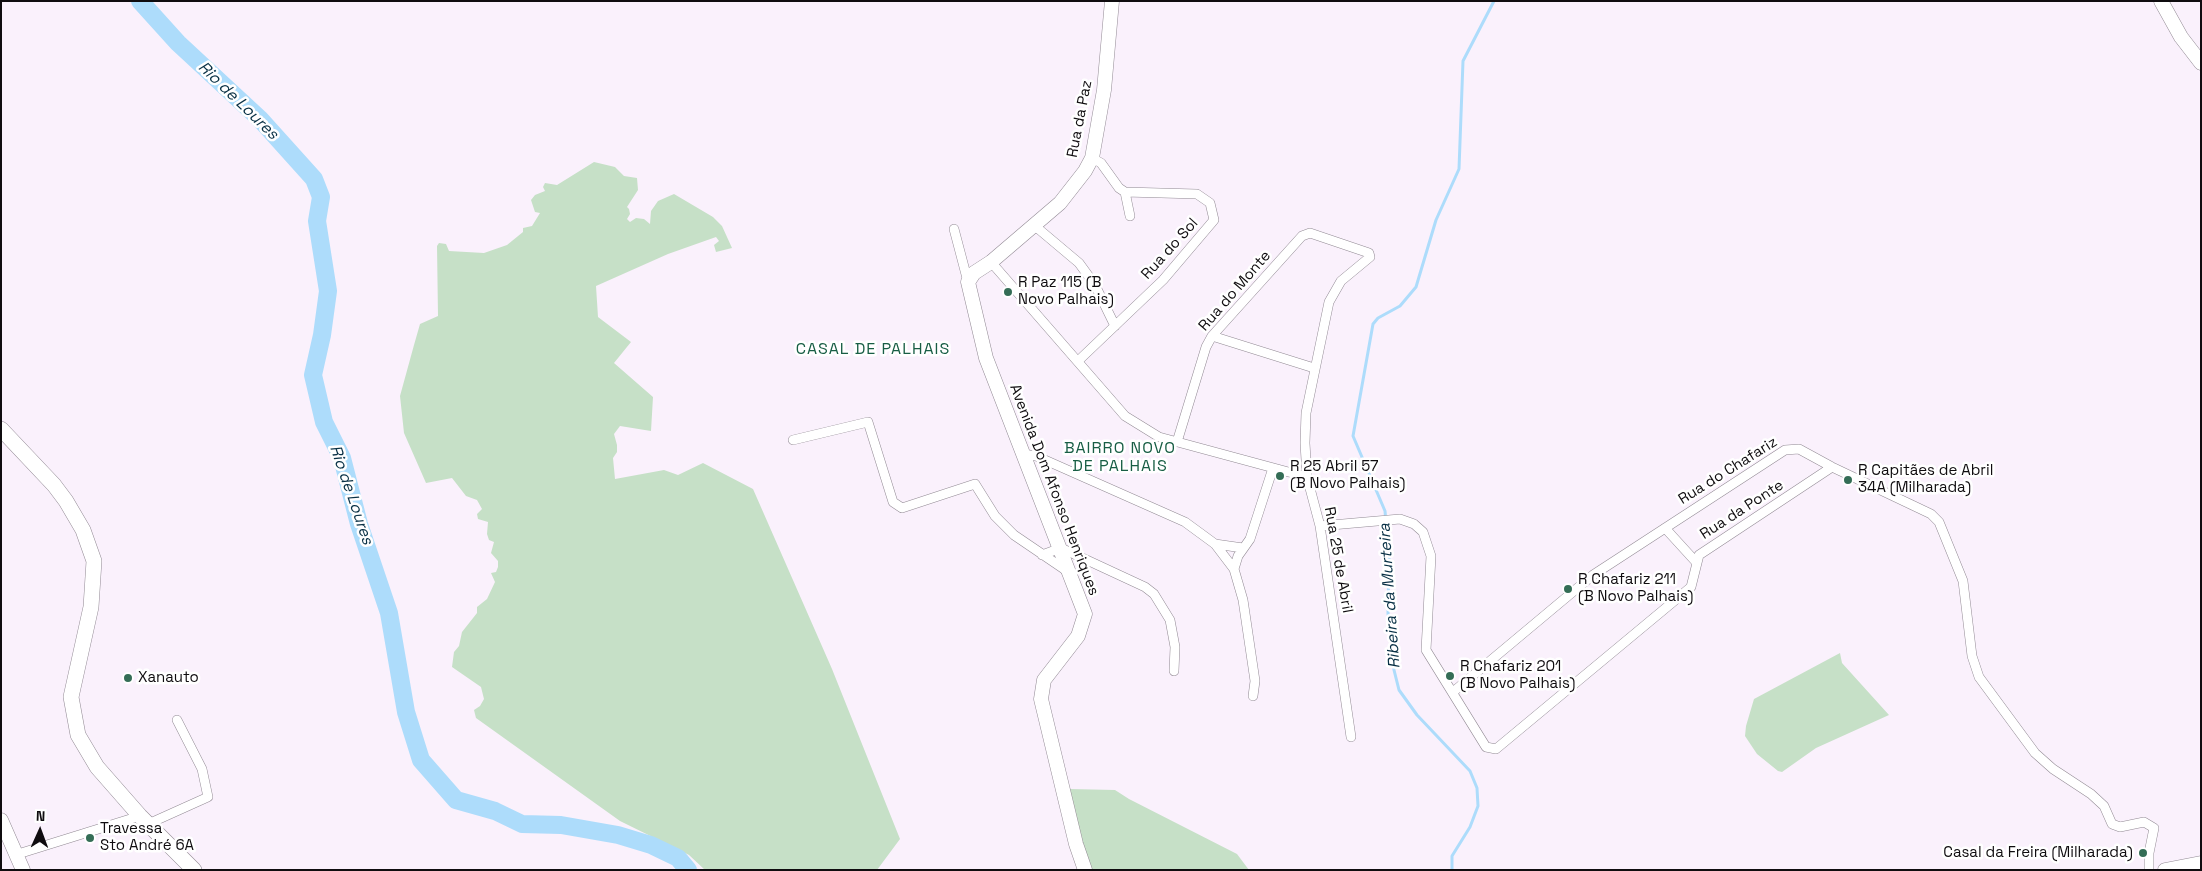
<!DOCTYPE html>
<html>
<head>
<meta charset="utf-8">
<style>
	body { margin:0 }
	#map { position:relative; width:2202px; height:871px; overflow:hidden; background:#faf1fc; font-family:"Space Grotesk",sans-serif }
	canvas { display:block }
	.frame { position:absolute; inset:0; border:2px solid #0f0c0f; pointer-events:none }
	.north { position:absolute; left:15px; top:806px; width:50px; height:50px; -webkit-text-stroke:4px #fff; paint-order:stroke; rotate:2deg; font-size:14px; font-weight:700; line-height:20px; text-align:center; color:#0f0c0f }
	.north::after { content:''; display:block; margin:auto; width:18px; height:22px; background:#0f0c0f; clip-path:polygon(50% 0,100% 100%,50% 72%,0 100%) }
</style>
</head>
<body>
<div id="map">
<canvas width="2202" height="871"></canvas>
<div class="frame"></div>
<div class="north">N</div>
</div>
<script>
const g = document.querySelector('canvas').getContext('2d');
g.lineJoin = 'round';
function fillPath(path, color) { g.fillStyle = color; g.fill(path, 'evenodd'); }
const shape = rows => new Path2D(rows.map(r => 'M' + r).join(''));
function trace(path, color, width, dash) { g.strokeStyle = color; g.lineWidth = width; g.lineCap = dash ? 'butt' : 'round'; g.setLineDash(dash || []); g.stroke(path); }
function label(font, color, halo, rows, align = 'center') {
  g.font = font + ' "Space Grotesk",sans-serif'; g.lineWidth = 5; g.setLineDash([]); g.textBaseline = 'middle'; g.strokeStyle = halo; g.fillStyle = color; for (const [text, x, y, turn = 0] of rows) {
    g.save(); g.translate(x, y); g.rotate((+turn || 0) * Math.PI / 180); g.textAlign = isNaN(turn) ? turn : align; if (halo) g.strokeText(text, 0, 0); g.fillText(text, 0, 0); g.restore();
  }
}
fillPath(shape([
	[594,162,615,167,624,176,637,178,638,190,627,207,629,209,630,214,627,219,630,222,636,218,644,219,650,224,651,211,658,201,674,194,713,217,722,226,732,248,716,252,714,245,719,241,716,237,668,254,596,286,598,317,631,342,614,363,653,397,651,431,620,426,614,434,617,445,617,452,613,458,615,479,664,470,678,475,703,463,753,489,832,669,900,839,877,870,705,870,689,855,620,821,476,718,474,710,480,706,484,699,481,687,452,667,454,652,459,646,462,632,477,613,477,607,487,599,495,582,491,573,496,572,498,567,498,561,491,553,494,542,489,540,487,534,488,522,478,519,477,514,482,509,477,500,466,496,452,478,426,483,404,433,400,396,414,345,420,324,438,316,437,246,439,243,446,244,449,251,484,253,507,245,523,232,523,228,532,226,540,213,535,212,531,200,535,195,545,191,543,187,545,183,557,185],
	[1840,653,1842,663,1889,715,1816,748,1782,772,1778,771,1757,754,1745,736,1746,726,1754,699],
	[1070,789,1115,790,1129,799,1237,854,1249,870,1078,870]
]), '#c6e0c7');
trace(shape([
	[1452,870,1452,856,1470,827,1478,806,1477,788,1470,771,1417,715,1399,690,1394,670,1388,613,1389,555,1385,511,1353,436,1373,324,1378,318,1400,306,1416,287,1436,220,1459,169,1463,61,1494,1]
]), '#addcfb', 3);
trace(shape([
	[140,1,178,43,260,119,314,179,321,197,317,221,328,291,322,335,313,375,324,422,342,458,359,524,389,613,406,712,421,760,456,800,495,811,522,824,561,825,618,835,651,845,678,858,688,870]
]), '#addcfb', 18);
const street = shape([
	[1125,192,1130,216],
	[1035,226,1079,263,1095,285,1115,326],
	[954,229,968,282],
	[991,262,1125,416,1159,437,1307,477],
	[1212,336,1314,368],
	[1078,361,1163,280,1214,220,1210,203,1197,194,1125,192,1119,188,1101,163,1092,158],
	[793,440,868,422,893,502,902,508,975,484,995,516,1014,535,1067,571],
	[1177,442,1206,347,1212,336,1302,236,1310,233,1369,253,1370,257,1341,281,1329,302,1306,413,1305,443,1307,477,1320,526,1351,737],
	[1022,454,1036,456,1185,522,1215,544,1234,569,1243,600,1255,681,1253,696],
	[1320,526,1400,519,1414,524,1423,532,1431,556,1426,650,1486,747,1496,749,1691,587,1699,555,1832,467],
	[1665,528,1696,562],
	[1215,544,1243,548],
	[1042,555,1061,548,1145,587,1154,594,1170,620,1175,647,1174,671],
	[1234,569,1238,556,1250,539,1273,468],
	[1453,692,1593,575,1785,450,1799,449,1832,467,1931,514,1939,522,1963,581,1972,656,1979,677,2035,753,2053,769,2091,794,2104,806,2112,824,2120,827,2144,822,2154,828,2149,853,2149,870],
	[148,824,208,797,202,769,177,720],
	[18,854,140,816]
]);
const secondary = shape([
	[2161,1,2181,37,2201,63],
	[1,820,23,870],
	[1085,870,1076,844,1041,699,1044,680,1078,636,1085,614,986,358,968,282,974,273,991,262,1060,203,1085,171,1092,158,1104,90,1112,1],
	[2165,870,2201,863]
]);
const primary = shape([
	[1,429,54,485,66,501,83,530,94,561,91,607,71,697,78,735,97,767,140,816,194,870]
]);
trace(street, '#928a94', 10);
trace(secondary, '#928a94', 15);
trace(primary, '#928a94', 16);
trace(street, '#fff', 9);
trace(secondary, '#fff', 14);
trace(primary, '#fff', 15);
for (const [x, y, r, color] of [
	[1008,292,5,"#346d56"],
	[1280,476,5,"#346d56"],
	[1848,480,5,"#346d56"],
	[1568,589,5,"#346d56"],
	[1450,676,5,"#346d56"],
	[128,678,5,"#346d56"],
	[90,838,5,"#346d56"],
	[2143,853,5,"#346d56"]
]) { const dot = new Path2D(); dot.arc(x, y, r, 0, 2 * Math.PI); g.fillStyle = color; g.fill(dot); trace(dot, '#fff', 2); }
label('15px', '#0f0c0f', '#fff', [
	["Rua da Paz",1080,119,-79],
	["Rua do Sol",1170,249,-48],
	["Rua do Monte",1235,291,-49],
	["Rua do Chafariz",1728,471,-32],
	["Avenida Dom Afonso Henriques",1054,490,69],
	["Rua da Ponte",1742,510,-33],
	["Rua 25 de Abril",1338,560,80]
]);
label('15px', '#0f0c0f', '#fff', [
	["R Paz 115 (B",1018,283],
	["Novo Palhais)",1018,300],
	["R 25 Abril 57",1290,467],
	["(B Novo Palhais)",1290,484],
	["R Capitães de Abril",1858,471],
	["34A (Milharada)",1858,488],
	["R Chafariz 211",1578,580],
	["(B Novo Palhais)",1578,597],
	["R Chafariz 201",1460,667],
	["(B Novo Palhais)",1460,684],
	["Xanauto",138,678],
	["Travessa",100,829],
	["Sto André 6A",100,846],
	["Casal da Freira (Milharada)",2133,853,"right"]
], 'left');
label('italic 16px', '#083045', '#fff', [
	["Rio de Loures",238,101,44],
	["Rio de Loures",351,495,71],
	["Ribeira da Murteira",1390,596,-94]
]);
g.letterSpacing = '1px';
label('16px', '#185e45', '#fff', [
	["CASAL DE PALHAIS",873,350],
	["BAIRRO NOVO",1120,449],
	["DE PALHAIS",1120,467]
]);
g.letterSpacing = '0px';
</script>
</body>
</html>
